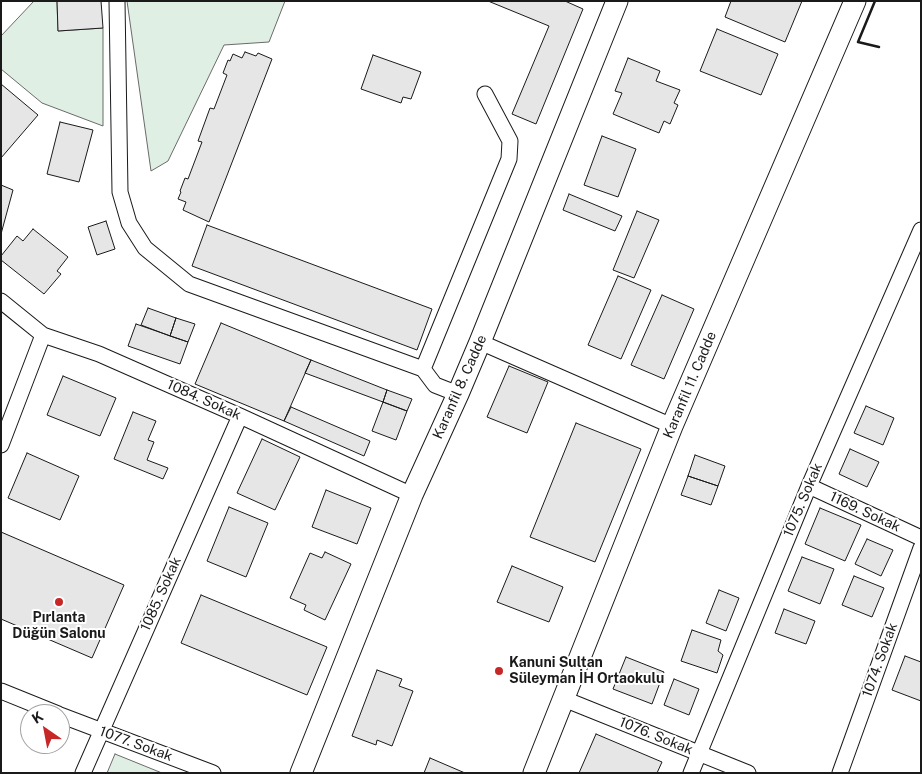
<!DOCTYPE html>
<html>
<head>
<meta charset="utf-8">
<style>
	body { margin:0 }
	#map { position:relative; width:922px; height:774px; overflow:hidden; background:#fff; font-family:"Public Sans",sans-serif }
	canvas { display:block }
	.frame { position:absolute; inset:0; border:2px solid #1a1a1a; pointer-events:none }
	.north { position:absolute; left:20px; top:704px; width:50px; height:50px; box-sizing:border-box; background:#fff; border:1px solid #a3a3a3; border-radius:50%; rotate:327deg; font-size:14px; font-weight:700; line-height:20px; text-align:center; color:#1a1a1a }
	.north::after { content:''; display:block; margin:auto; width:18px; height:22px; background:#c62828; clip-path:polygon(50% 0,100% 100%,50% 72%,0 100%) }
</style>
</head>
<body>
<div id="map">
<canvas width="922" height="774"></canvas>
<div class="frame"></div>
<div class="north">K</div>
</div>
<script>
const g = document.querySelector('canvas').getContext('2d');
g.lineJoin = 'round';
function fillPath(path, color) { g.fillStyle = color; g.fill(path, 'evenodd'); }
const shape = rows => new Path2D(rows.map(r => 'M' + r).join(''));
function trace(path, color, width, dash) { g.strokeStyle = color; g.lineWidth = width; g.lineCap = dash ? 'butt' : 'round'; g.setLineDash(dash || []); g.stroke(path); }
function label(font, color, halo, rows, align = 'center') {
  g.font = font + ' "Public Sans",sans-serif'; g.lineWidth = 4; g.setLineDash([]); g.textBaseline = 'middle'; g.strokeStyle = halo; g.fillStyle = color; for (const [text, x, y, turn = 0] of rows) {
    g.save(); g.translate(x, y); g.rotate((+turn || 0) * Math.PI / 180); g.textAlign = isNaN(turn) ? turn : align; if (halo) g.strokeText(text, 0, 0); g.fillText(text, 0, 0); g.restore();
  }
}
const green = shape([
	[34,1,57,1,58,31,103,28,103,126,42,103,1,69,1,36,34,1],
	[127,1,285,1,269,42,224,45,168,161,151,171,127,1],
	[115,754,162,773,107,773,115,754]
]);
fillPath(green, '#e0efe3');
trace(green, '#6a6a6a', 1);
const building = shape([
	[57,1,101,1,103,28,58,31,57,1],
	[488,1,565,1,583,9,536,124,512,114,549,26,488,1],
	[731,1,802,1,785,42,725,17,731,1],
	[717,29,778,54,761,95,700,71,717,29],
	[245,52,256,56,258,53,272,59,209,222,183,210,186,202,178,199,181,192,180,191,185,178,188,179,202,142,198,141,210,108,214,109,227,75,223,73,228,60,230,61,233,54,242,58,245,52],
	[373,55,421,72,411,99,403,97,401,103,361,89,373,55],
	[628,58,660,71,656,81,680,90,674,103,678,105,670,124,664,121,659,133,613,114,622,93,615,91,628,58],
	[1,84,38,115,1,158,1,84],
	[60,122,93,130,79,182,47,174,60,122],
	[602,136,636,149,618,197,584,185,602,136],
	[1,185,13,190,1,234,1,185],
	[569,194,622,216,615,231,563,210,569,194],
	[637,211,659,220,634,278,613,270,637,211],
	[106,221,115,249,97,255,88,227,106,221],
	[207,225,432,309,417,350,192,266,207,225],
	[33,229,68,257,57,271,61,274,44,294,1,260,1,256,17,236,23,241,33,229],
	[618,276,651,290,621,359,588,345,618,276],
	[662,295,694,309,664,379,631,365,662,295],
	[148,308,176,318,170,336,141,325,148,308],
	[176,318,195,324,188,342,170,336,176,318],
	[221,323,311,360,284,421,195,384,221,323],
	[136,324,188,342,180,364,128,346,136,324],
	[311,360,387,390,383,402,305,373,311,360],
	[509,366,548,382,527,433,487,417,509,366],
	[63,376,116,398,100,436,47,415,63,376],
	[387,390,412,399,407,411,383,402,387,390],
	[383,402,407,411,396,440,372,431,383,402],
	[866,406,894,418,883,445,854,433,866,406],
	[291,407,370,441,364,456,284,421,291,407],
	[133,412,156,421,148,440,154,442,147,460,168,468,163,479,114,459,133,412],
	[576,423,641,449,595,562,530,537,576,423],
	[262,439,300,457,275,510,237,493,262,439],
	[850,449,879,462,867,487,839,474,850,449],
	[27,453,79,476,60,520,8,498,27,453],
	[695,455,725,466,718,486,688,476,695,455],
	[688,476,718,486,711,505,681,495,688,476],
	[326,490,371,508,357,544,312,527,326,490],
	[229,507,268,523,246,577,207,561,229,507],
	[820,508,861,525,845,561,805,544,820,508],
	[1,532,124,585,92,658,1,619,1,532],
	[867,539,893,550,881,576,855,564,867,539],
	[325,552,351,564,325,620,304,610,306,605,290,598,310,553,322,558,325,552],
	[802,557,834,569,820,604,788,591,802,557],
	[512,566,563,587,549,622,497,602,512,566],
	[854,576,884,588,872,617,842,605,854,576],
	[719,590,739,598,726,631,706,623,719,590],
	[201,595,327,647,307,695,181,643,201,595],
	[784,609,815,621,806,644,775,633,784,609],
	[692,630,721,640,718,651,723,655,717,673,681,661,692,630],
	[905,656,921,662,921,701,892,690,905,656],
	[626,657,664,672,652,704,613,689,626,657],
	[377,670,402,679,399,686,413,691,392,746,377,740,376,745,352,736,377,670],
	[674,679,699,689,689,715,664,705,674,679],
	[596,734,662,762,657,773,579,773,596,734],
	[430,758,465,773,424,773,430,758]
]);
fillPath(building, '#e6e6e6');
trace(building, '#1a1a1a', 1);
const street = shape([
	[117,1,120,192,129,223,145,248,189,284,423,369,509,159,510,141,485,94],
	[1,301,43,335,99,354,240,416,412,495],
	[480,342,672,426],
	[423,369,435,385,458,394],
	[1,445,43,335],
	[809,486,921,538],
	[1,691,58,714],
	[564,699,748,773],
	[60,715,213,773],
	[83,773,240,416],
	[691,773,809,486,921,230],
	[840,773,921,548]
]);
const secondary = shape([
	[301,773,412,495,458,394,480,342,617,1],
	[534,773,672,426,855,1]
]);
trace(street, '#1a1a1a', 17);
trace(secondary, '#1a1a1a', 23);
trace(street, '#fff', 15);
trace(secondary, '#fff', 21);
trace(shape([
	[875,1,858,42,879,47]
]), '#1a1a1a', 2.5);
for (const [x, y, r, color] of [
	[59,602,5,"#c62828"],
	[499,671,5,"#c62828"]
]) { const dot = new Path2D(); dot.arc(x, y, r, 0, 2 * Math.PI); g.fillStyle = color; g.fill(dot); trace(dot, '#fff', 2); }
label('14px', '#1a1a1a', '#fff', [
	["Karanfil 11. Cadde",690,385,-67],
	["Karanfil 8. Cadde",460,387,-66],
	["1084. Sokak",204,400,24],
	["1075. Sokak",803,500,-67],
	["1169. Sokak",865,512,25],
	["1085. Sokak",161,594,-66],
	["1074. Sokak",880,660,-70],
	["1076. Sokak",656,736,22],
	["1077. Sokak",136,744,20]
]);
label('bold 14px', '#1a1a1a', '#fff', [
	["Pırlanta",59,618],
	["Düğün Salonu",59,634],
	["Kanuni Sultan",509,663,"left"],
	["Süleyman İH Ortaokulu",509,679,"left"]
]);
</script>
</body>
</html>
